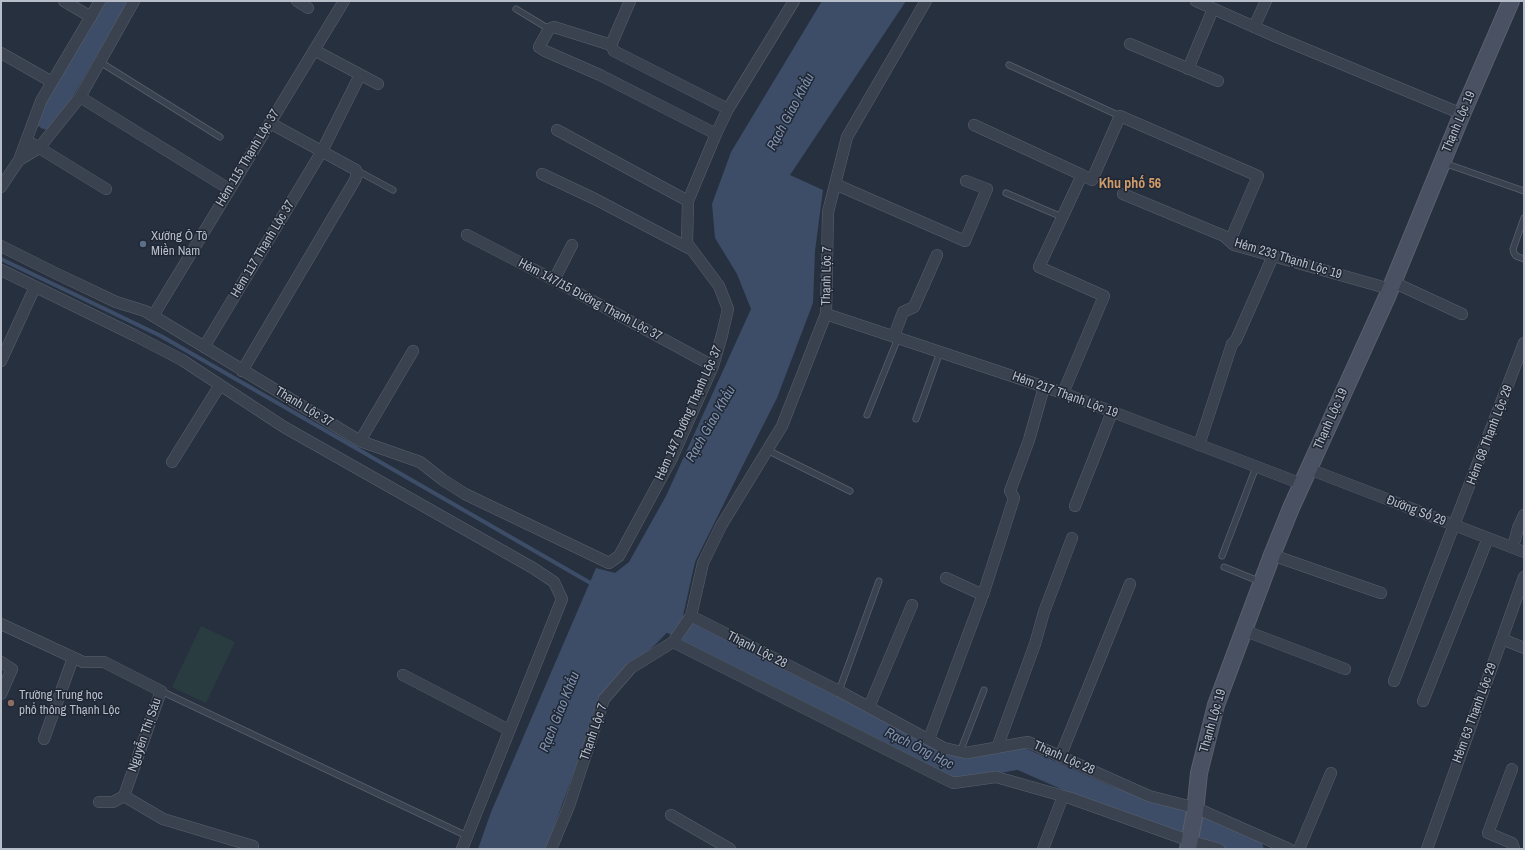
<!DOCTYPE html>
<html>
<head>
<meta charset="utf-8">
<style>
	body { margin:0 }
	#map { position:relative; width:1525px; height:850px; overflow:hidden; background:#27303f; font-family:"Archivo Narrow",sans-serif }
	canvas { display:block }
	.frame { position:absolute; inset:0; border:2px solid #b7beca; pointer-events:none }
</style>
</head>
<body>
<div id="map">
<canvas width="1525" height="850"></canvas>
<div class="frame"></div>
</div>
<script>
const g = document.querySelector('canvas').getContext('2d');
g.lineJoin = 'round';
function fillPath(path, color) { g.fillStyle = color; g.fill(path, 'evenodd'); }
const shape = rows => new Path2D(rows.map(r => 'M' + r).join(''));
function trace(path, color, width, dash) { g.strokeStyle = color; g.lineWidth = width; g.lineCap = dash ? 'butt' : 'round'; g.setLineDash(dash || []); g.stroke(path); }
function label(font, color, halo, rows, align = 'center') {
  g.font = font + ' "Archivo Narrow",sans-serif'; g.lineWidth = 3; g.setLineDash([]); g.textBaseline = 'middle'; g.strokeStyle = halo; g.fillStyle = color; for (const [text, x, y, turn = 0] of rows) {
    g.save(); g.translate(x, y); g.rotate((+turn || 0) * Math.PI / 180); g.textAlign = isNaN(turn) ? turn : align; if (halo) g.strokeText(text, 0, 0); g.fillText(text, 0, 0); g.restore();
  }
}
fillPath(shape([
	[201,626,235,642,206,703,172,687]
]), '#293d40');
fillPath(shape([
	[822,1,906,1,790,175,823,190,815,251,813,303,777,398,738,475,695,562,683,616,655,645,615,678,597,703,590,728,546,849,478,849,491,812,596,568,615,573,629,562,666,496,751,309,737,274,715,238,712,204,731,152]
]), '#3d4d67');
trace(shape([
	[1,259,161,336,594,585]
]), '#3d4d67', 4);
trace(shape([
	[47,118,115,1],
	[648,610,958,769,1019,758,1110,798,1208,830,1252,849]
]), '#3d4d67', 23);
const lane = shape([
	[516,9,549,29],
	[100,62,220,137],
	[1009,65,1120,116],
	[1444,163,1524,191],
	[356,170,393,190],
	[1006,193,1062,217],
	[1524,218,1513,249,1514,253,1516,256,1524,259],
	[867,415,898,338],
	[916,419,940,352],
	[767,450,850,491],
	[1222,556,1256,467],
	[1224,567,1261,582],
	[161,691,467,836],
	[839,691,879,581],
	[960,752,984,690]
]);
const street = shape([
	[64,1,91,17],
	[297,1,308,8],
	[630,1,611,45,614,51,728,109],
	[1196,1,1279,38,1462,114],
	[1254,27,1266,1],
	[1130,44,1218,81],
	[611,45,554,27,549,29,539,47,545,51,600,75,716,134],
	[314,50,378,84],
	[1,53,52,82],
	[1188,69,1213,9],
	[80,97,229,189],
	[974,125,1082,175],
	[557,130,688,201],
	[33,144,106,189],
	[19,160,39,148,80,97,134,1],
	[542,174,595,199,692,250],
	[835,184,965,241,987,189,966,181],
	[1,187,19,160,41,101,100,1],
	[1123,194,1224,236,1234,245,1390,289],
	[467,235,554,280,713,366],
	[1,246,55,273,116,302,145,311,360,441,420,462,443,480,465,494,609,563,619,556,671,460,713,366,722,335,728,309,719,286,687,243,688,201,716,134,728,109,794,1],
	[1,270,136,336,182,360,284,427,533,568,554,582,562,599,462,849],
	[554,280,572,245],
	[1393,282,1462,314],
	[826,314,1063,393,1302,484],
	[153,316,344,1],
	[894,336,903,312,914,307,937,255],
	[204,347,322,151,360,75],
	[1,361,35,287],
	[242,371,355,180,357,174,356,170,270,123],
	[1063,393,1104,296,1039,267,1082,175,1092,180,1120,116,1258,176,1230,241],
	[360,441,413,351],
	[1199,445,1232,344,1236,340,1273,256],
	[172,462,220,385],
	[1309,469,1524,552],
	[1075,506,1112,412],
	[1513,547,1518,528,1524,515],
	[1272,555,1381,593],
	[946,578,983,595,1014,498,1010,491,1029,440,1044,387],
	[691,616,839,691,944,748,966,753,1028,742,1149,796,1196,808,1289,849],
	[1,624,83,662,104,662,161,691,124,796,113,802,99,802],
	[1243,630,1345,669],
	[1502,639,1524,648],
	[673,642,953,783,996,777,1070,798,1190,841,1219,849],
	[1,662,12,669,1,694],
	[403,675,509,730],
	[1394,681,1524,343],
	[1423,701,1488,538],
	[869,707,912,605],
	[44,739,73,658],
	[929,739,981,600],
	[997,748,1035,644,1044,612,1072,538],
	[1060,757,1130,584],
	[1512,769,1488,833,1512,843,1514,849],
	[124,796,163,819,253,846],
	[671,815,730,849],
	[551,849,569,806,604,699,631,668,673,642,691,616,703,563,721,526,782,426,826,314,828,212,847,137,926,1],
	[1043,849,1063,796],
	[1299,849,1331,773],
	[1427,849,1524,577]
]);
const secondary = shape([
	[1188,849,1195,812,1199,773,1216,705,1272,555,1291,508,1387,297,1462,114,1511,1]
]);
trace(lane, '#59606d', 7);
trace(street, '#59606d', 12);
trace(secondary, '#59606d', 18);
trace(lane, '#3b424f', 5.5);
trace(street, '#3b424f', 11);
trace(secondary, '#495162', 16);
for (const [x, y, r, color] of [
	[143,244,4,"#5c6f8a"],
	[11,703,4,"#8d6e63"]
]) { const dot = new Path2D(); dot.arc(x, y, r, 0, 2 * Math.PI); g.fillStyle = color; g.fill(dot); trace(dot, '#202734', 1.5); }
label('13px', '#b7beca', '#202734', [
	["Thạnh Lộc 19",1459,122,-67],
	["Hẻm 115 Thạnh Lộc 37",248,158,-59],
	["Hẻm 117 Thạnh Lộc 37",263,249,-59],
	["Hẻm 233 Thạnh Lộc 19",1288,259,17],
	["Thạnh Lộc 7",827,276,-89],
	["Hẻm 147/15 Đường Thạnh Lộc 37",590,300,28],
	["Hẻm 217 Thạnh Lộc 19",1065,395,20],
	["Thạnh Lộc 37",304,407,31],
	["Hẻm 147 Đường Thạnh Lộc 37",689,413,-66],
	["Thạnh Lộc 19",1331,419,-66],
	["Hẻm 68 Thạnh Lộc 29",1490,435,-69],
	["Đường Số 29",1416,511,21],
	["Thạnh Lộc 28",757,650,27],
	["Hẻm 63 Thạnh Lộc 29",1475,713,-70],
	["Thạnh Lộc 19",1213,721,-74],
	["Thạnh Lộc 7",594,732,-71],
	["Nguyễn Thị Sáu",145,735,-71],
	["Thạnh Lộc 28",1064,758,24]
]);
label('13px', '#b7beca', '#202734', [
	["Xưởng Ô Tô",151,237],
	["Miền Nam",151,252],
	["Trường Trung học",19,696],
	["phổ thông Thạnh Lộc",19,711]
], 'left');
label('italic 14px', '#8093b0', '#202734', [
	["Rạch Giao Khẩu",791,112,-62],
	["Rạch Giao Khẩu",711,424,-60],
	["Rạch Giao Khẩu",560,712,-68],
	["Rạch Ông Học",919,749,27]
]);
label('bold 14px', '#d09b6c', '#202734', [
	["Khu phố 56",1130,184]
]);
</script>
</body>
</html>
